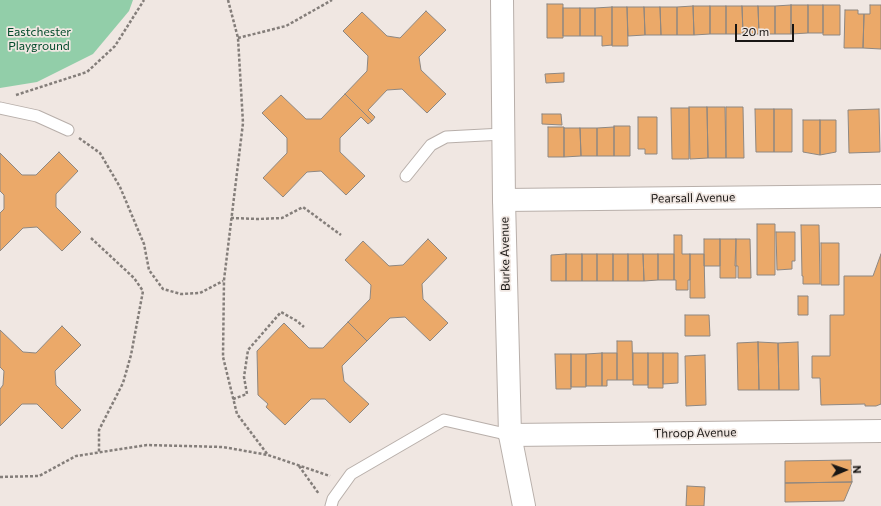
<!DOCTYPE html>
<html>
<head>
<meta charset="utf-8">
<style>
	body { margin:0 }
	#map { position:relative; width:881px; height:506px; overflow:hidden; background:#f0e7e2; font-family:Commissioner,sans-serif }
	canvas { display:block }
	.north { position:absolute; left:825px; top:450px; width:40px; height:40px; -webkit-text-stroke:3px #f0e7e2; paint-order:stroke; rotate:88deg; font-size:11px; font-weight:700; line-height:16px; text-align:center; color:#191614 }
	.north::after { content:''; display:block; margin:auto; width:14px; height:18px; background:#191614; clip-path:polygon(50% 0,100% 100%,50% 72%,0 100%) }
	.scale { position:absolute; left:735px; top:24px; width:59px; height:18px; box-sizing:border-box; border:2px solid #191614; border-top:0; padding-left:5px; font-size:12px; line-height:14px; white-space:nowrap; color:#191614; -webkit-text-stroke:3px #f0e7e2; paint-order:stroke }
</style>
</head>
<body>
<div id="map">
<canvas width="881" height="506"></canvas>
<div class="north">N</div>
<div class="scale">20 m</div>
</div>
<script>
const g = document.querySelector('canvas').getContext('2d');
g.lineJoin = 'round';
function fillPath(path, color) { g.fillStyle = color; g.fill(path, 'evenodd'); }
const shape = rows => new Path2D(rows.map(r => 'M' + r).join(''));
function trace(path, color, width, dash) { g.strokeStyle = color; g.lineWidth = width; g.lineCap = dash ? 'butt' : 'round'; g.setLineDash(dash || []); g.stroke(path); }
function label(font, color, halo, rows, align = 'center') {
  g.font = font + ' Commissioner,sans-serif'; g.lineWidth = 3.5; g.setLineDash([]); g.textBaseline = 'middle'; g.strokeStyle = halo; g.fillStyle = color; for (const [text, x, y, turn = 0] of rows) {
    g.save(); g.translate(x, y); g.rotate((+turn || 0) * Math.PI / 180); g.textAlign = isNaN(turn) ? turn : align; if (halo) g.strokeText(text, 0, 0); g.fillText(text, 0, 0); g.restore();
  }
}
fillPath(shape([
	[0,0,133,0,129,11,93,54,37,82,0,88]
]), '#92cea9');
const building = shape([
	[547,4,563,4,563,38,547,38,547,4],
	[791,5,791,34,775,34,775,6,791,5],
	[791,5,808,5,808,33,791,34,791,5],
	[808,5,823,5,823,33,808,33,808,5],
	[823,5,840,5,840,35,823,35,823,5],
	[870,5,881,5,881,49,863,48,864,14,870,14,870,5],
	[693,6,694,35,677,35,677,7,693,6],
	[693,6,710,6,710,34,694,35,693,6],
	[710,6,726,6,726,34,710,34,710,6],
	[726,6,742,6,743,34,726,34,726,6],
	[742,6,758,6,759,34,743,34,742,6],
	[758,6,775,6,775,34,759,34,758,6],
	[612,7,612,45,602,46,602,36,595,36,595,8,612,7],
	[612,7,627,7,628,46,612,46,612,7],
	[627,7,644,7,645,35,628,36,627,7],
	[644,7,660,7,661,35,645,35,644,7],
	[660,7,677,7,677,35,661,35,660,7],
	[563,8,580,8,580,36,563,36,563,8],
	[580,8,595,8,595,36,580,36,580,8],
	[845,10,858,10,858,14,864,14,863,48,844,48,845,10],
	[426,11,446,30,419,57,421,70,446,94,427,113,402,89,387,90,368,110,375,117,372,121,345,94,367,71,368,56,343,31,362,12,387,36,400,38,426,11],
	[564,73,564,82,546,83,545,74,564,73],
	[345,94,372,121,368,124,361,117,340,138,340,152,365,176,346,195,321,171,307,172,283,197,263,178,287,153,287,138,262,113,281,95,306,119,321,119,345,94],
	[689,107,707,107,708,158,690,159,689,107],
	[707,107,725,107,726,158,708,158,707,107],
	[726,107,743,107,744,158,726,158,726,107],
	[671,108,689,108,689,159,672,159,671,108],
	[755,109,774,109,774,152,756,152,755,109],
	[774,109,792,109,792,152,774,152,774,109],
	[879,109,880,152,849,153,848,110,879,109],
	[542,114,561,114,562,125,542,124,542,114],
	[638,117,657,117,657,154,645,154,645,149,638,149,638,117],
	[803,120,820,120,820,155,803,152,803,120],
	[820,120,836,120,836,152,820,155,820,120],
	[614,126,630,126,630,156,614,156,614,126],
	[548,127,564,127,564,157,548,157,548,127],
	[614,127,614,156,597,156,597,128,614,127],
	[564,128,580,128,581,156,564,157,564,128],
	[580,128,597,128,597,156,581,156,580,128],
	[59,152,78,171,56,194,56,207,81,232,62,251,37,227,23,228,0,251,0,213,4,209,4,195,0,191,0,153,22,175,36,175,59,152],
	[757,224,775,224,775,275,757,275,757,224],
	[801,225,819,225,820,284,803,284,803,276,802,276,801,225],
	[776,232,795,232,795,261,792,261,792,269,777,270,776,232],
	[674,235,682,235,682,254,690,254,690,280,688,280,688,290,676,290,676,280,674,280,674,235],
	[428,239,447,258,422,284,423,299,448,323,430,341,405,317,390,318,367,341,348,322,370,299,371,285,345,260,363,241,389,266,403,265,428,239],
	[704,239,720,239,720,266,704,266,704,239],
	[720,239,736,239,736,278,720,278,720,239],
	[736,239,750,239,751,278,738,278,738,266,735,266,736,239],
	[821,243,839,243,839,285,821,285,821,243],
	[566,254,566,281,551,281,551,255,566,254],
	[566,254,582,254,582,281,566,281,566,254],
	[582,254,597,254,597,281,582,281,582,254],
	[597,254,613,254,613,281,597,281,597,254],
	[613,254,628,254,628,281,613,281,613,254],
	[628,254,643,254,644,281,628,281,628,254],
	[643,254,658,254,658,280,644,281,643,254],
	[658,254,674,254,674,280,658,280,658,254],
	[690,254,704,254,705,298,690,298,690,254],
	[881,254,881,404,876,406,865,406,865,404,821,405,820,378,812,378,812,356,830,356,830,315,844,315,844,276,873,276,881,254],
	[798,296,808,296,808,315,798,315,798,296],
	[685,315,709,315,710,336,685,336,685,315],
	[348,322,367,341,342,366,344,381,369,404,350,423,325,399,311,399,285,425,266,407,268,404,258,395,257,351,284,323,309,348,323,348,348,322],
	[62,326,81,345,55,371,56,385,81,410,62,429,37,404,22,404,0,426,0,389,3,385,4,371,0,367,0,330,23,352,36,353,62,326],
	[617,341,632,341,633,380,617,380,617,341],
	[758,342,759,390,738,390,737,343,758,342],
	[758,342,778,343,779,390,759,390,758,342],
	[798,342,799,390,779,390,778,343,798,342],
	[602,353,602,386,586,386,586,354,602,353],
	[602,353,617,353,617,380,607,380,607,386,602,386,602,353],
	[633,353,648,353,648,385,633,385,633,353],
	[648,353,663,353,663,388,648,388,648,353],
	[663,353,678,353,678,383,663,384,663,353],
	[555,354,571,354,571,389,556,389,555,354],
	[571,354,586,354,586,387,571,387,571,354],
	[705,355,706,405,686,406,685,356,705,355],
	[851,460,852,482,785,483,785,461,851,460],
	[852,482,844,501,785,502,785,483,852,482],
	[687,486,705,487,704,506,686,506,687,486]
]);
fillPath(building, '#eba969');
trace(building, '#8e8781', 1);
const lane = shape([
	[0,108,37,116,68,130],
	[406,176,431,145,446,137,503,134],
	[331,506,333,499,351,474,444,420,510,435]
]);
const street = shape([
	[504,200,881,196],
	[510,435,881,431]
]);
const secondary = shape([
	[502,0,504,200,510,435,524,506]
]);
trace(lane, '#b8afaa', 13);
trace(street, '#b8afaa', 24);
trace(secondary, '#b8afaa', 24);
trace(shape([
	[228,0,238,38,243,123,224,280,223,357,237,414,268,455,330,476],
	[238,38,286,26,332,0],
	[16,95,87,72,115,46,144,0],
	[79,138,100,153,120,187,144,244,149,270,163,289,181,294,200,293,223,281],
	[231,218,258,219,282,218,303,207,341,235],
	[91,238,134,278,143,291,131,355,123,383,99,430,99,452],
	[233,399,247,394,244,377,248,350,281,312,297,321,304,327],
	[299,466,319,494],
	[0,477,39,476,76,456,147,445,223,447,268,455]
]), '#847e7a', 2.5, [3, 2]);
trace(lane, '#fff', 11);
trace(street, '#fff', 22);
trace(secondary, '#fff', 22);
label('12px', '#004a2a', '#f0e7e2', [
	["Eastchester",39,32],
	["Playground",39,46]
]);
label('12px', '#191614', '#f0e7e2', [
	["Pearsall Avenue",693,198,-1],
	["Burke Avenue",505,254,-91],
	["Throop Avenue",695,433,-1]
]);
</script>
</body>
</html>
